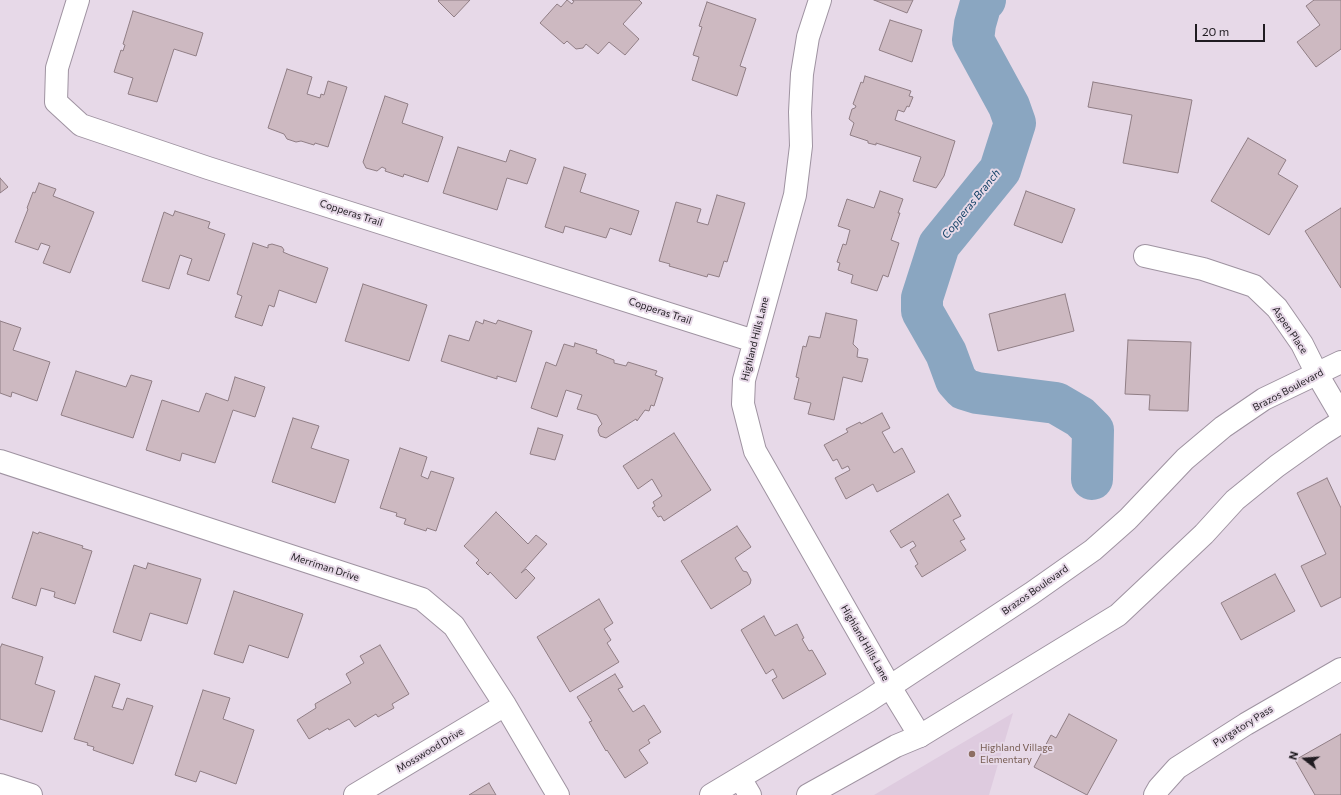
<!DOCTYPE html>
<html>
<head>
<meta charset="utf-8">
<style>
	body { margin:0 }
	#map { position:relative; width:1341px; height:795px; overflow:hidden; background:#e7d9e8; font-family:Commissioner,sans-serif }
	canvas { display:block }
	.north { position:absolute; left:1285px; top:739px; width:40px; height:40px; -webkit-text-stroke:3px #e7d9e8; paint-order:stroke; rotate:287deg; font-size:11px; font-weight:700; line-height:16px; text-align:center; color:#201c21 }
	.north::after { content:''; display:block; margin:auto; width:14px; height:18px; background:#201c21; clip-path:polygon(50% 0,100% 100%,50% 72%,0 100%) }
	.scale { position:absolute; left:1195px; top:24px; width:70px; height:18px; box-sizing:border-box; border:2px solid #201c21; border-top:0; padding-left:5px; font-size:12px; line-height:14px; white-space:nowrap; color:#201c21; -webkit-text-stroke:3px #e7d9e8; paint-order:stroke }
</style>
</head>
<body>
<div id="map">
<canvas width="1341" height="795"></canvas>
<div class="north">N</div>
<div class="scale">20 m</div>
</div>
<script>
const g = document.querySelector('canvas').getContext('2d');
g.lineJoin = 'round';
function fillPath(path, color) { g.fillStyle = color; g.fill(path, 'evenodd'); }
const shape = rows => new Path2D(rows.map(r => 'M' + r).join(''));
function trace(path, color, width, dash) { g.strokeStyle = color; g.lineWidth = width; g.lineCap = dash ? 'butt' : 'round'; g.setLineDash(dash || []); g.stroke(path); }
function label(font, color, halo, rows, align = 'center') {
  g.font = font + ' Commissioner,sans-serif'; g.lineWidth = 4; g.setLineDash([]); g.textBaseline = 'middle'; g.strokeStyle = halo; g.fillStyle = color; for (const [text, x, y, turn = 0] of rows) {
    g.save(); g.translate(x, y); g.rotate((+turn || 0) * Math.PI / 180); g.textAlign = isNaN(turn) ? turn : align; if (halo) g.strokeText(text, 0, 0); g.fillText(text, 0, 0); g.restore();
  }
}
fillPath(shape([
	[1013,713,989,795,874,795]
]), '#decbdf');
trace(shape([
	[985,0,981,3,975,24,973,40,1009,106,1015,123,1000,170,939,245,922,298,922,311,946,353,956,380,964,389,977,393,1056,403,1080,417,1093,430,1092,479]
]), '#8aa6c1', 42);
const building = shape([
	[439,0,470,0,454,17,438,1,439,0],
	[567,0,572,4,574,1,572,0,639,0,642,3,623,24,639,39,625,55,609,42,598,54,586,44,583,48,576,49,567,41,564,44,540,23,557,4,561,7,567,0],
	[874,0,913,0,907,13,874,0],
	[1314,0,1341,0,1341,49,1316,67,1297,42,1320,25,1306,6,1314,0],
	[707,2,756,19,740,66,746,68,737,96,692,80,699,57,693,55,702,27,699,26,707,2],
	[133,11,203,33,196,56,174,49,157,102,128,94,133,78,114,72,121,50,123,51,125,45,123,44,133,11],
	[890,20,922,30,912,62,879,50,890,20],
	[287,69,312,77,307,94,320,98,321,94,324,95,328,81,347,87,328,147,315,143,314,145,301,141,296,142,287,139,284,134,268,128,287,69],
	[865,76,911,91,909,96,913,97,909,107,907,106,904,112,898,110,895,120,955,141,944,176,936,188,913,181,921,157,876,143,876,145,868,143,868,141,850,135,854,123,849,119,852,109,855,108,856,106,853,104,861,82,863,83,865,76],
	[1093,82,1192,100,1178,173,1123,163,1132,115,1088,107,1093,82],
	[385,96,408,104,402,123,443,137,428,182,404,174,403,177,385,171,386,169,382,167,377,171,366,168,363,162,385,96],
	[1248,138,1286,160,1278,174,1298,186,1269,235,1211,201,1248,138],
	[458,147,506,162,510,150,536,159,527,184,507,178,497,210,443,193,458,147],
	[564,167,586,174,580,192,639,211,631,235,610,228,606,238,565,226,563,233,545,227,564,167],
	[0,178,8,187,0,193,0,178],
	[39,183,56,189,53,196,94,212,70,273,43,263,50,246,41,243,38,250,15,242,28,209,27,208,33,192,35,193,39,183],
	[880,191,903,199,898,213,900,213,891,240,899,243,888,277,883,275,877,291,851,283,853,275,838,270,840,263,837,262,843,244,846,245,850,230,838,226,847,199,874,208,880,191],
	[1026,191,1075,209,1062,243,1014,225,1026,191],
	[717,195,745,203,727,262,724,261,719,277,708,274,707,277,669,266,670,264,659,261,676,202,701,209,697,222,708,225,717,195],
	[1341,208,1341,288,1305,231,1341,208],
	[175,211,210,222,208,228,225,234,209,281,187,274,192,259,180,255,169,289,142,281,164,212,173,216,175,211],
	[253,243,268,248,268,245,272,244,282,247,284,250,283,252,290,255,328,268,316,303,279,290,274,307,269,305,262,326,235,317,242,296,237,294,253,243],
	[363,284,427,305,409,361,345,341,363,284],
	[1065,294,1074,331,998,351,989,314,1065,294],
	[826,313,857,320,853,344,858,349,857,357,868,359,862,382,843,377,834,420,808,414,811,403,794,399,799,378,796,377,803,346,806,347,809,336,820,338,826,313],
	[484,320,496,324,498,320,532,331,516,382,497,376,497,379,441,361,449,335,469,341,476,321,483,324,484,320],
	[0,321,21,328,13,350,50,362,37,401,12,392,11,397,0,393,0,321],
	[1128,340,1191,342,1188,411,1149,410,1150,395,1125,394,1128,340],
	[575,343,597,350,596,353,614,360,614,363,626,366,628,362,657,371,655,375,663,378,654,406,651,405,649,411,645,410,637,421,636,419,606,438,600,436,598,431,599,427,602,424,597,415,577,409,582,395,566,390,557,417,531,408,546,362,556,366,564,344,574,347,575,343],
	[76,371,126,387,131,375,152,381,133,438,61,415,76,371],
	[235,377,265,387,255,417,233,410,215,463,182,453,180,461,146,450,162,400,199,412,206,393,228,401,235,377],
	[882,413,890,428,882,432,894,453,902,448,915,472,877,492,873,484,846,499,835,478,850,470,848,466,842,469,837,459,833,461,824,445,848,432,846,429,860,422,861,424,882,413],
	[293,418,319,426,311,448,349,460,335,503,272,482,293,418],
	[538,428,563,435,555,460,530,454,538,428],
	[674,433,711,490,664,521,661,516,658,517,652,508,655,506,653,502,662,496,652,479,638,489,623,466,674,433],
	[400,448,427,457,421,476,428,479,431,471,454,478,436,531,427,528,426,531,404,524,406,519,396,516,397,513,380,508,400,448],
	[1327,478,1341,508,1341,597,1321,607,1301,566,1326,554,1297,493,1327,478],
	[948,494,961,516,953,520,965,539,960,541,966,550,922,577,915,566,918,564,910,550,916,546,913,541,901,548,890,531,948,494],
	[496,512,528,544,536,535,547,544,521,573,526,569,535,578,516,599,490,572,488,575,476,563,479,560,464,546,496,512],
	[737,526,751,547,735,558,743,571,747,572,751,580,750,584,711,609,681,561,737,526],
	[33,532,38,534,39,532,83,546,82,548,92,551,75,604,54,597,55,592,41,588,36,606,12,598,33,532],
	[148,563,201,579,187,624,150,613,141,641,113,632,134,565,146,569,148,563],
	[1275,574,1295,611,1241,640,1221,603,1275,574],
	[234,591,303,614,288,658,249,645,243,663,214,654,234,591],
	[599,599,613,623,604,629,611,640,607,643,619,662,570,692,537,637,599,599],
	[764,616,775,636,797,624,804,638,802,639,809,651,812,650,826,674,783,699,772,680,777,677,773,669,766,674,741,630,764,616],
	[2,644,43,657,35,684,55,691,42,732,0,719,0,648,2,644],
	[380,645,409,694,392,704,394,708,378,717,376,714,355,727,349,719,329,730,328,728,309,739,297,720,316,708,315,704,351,683,346,674,364,663,360,656,380,645],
	[615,674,623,687,618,689,633,712,644,705,661,732,648,740,650,743,639,750,648,763,625,778,607,750,606,751,589,722,592,721,577,697,615,674],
	[95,676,120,684,112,707,123,710,127,698,153,706,133,764,93,750,94,747,87,745,88,743,74,739,95,676],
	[203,690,230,698,223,719,254,730,236,784,200,771,196,782,175,775,203,690],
	[1069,714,1117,740,1087,795,1034,767,1051,735,1056,738,1069,714],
	[1341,734,1341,795,1315,795,1295,760,1341,734],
	[489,783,496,795,469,795,482,787,489,783]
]);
fillPath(building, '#cdb9c1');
trace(building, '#907e85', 1);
const minor = shape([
	[78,0,57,68,56,102,81,125,208,168,754,341],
	[820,0,808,37,802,74,800,112,801,146,795,195,744,380,743,404,755,451,890,687,920,736],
	[1145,256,1203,269,1254,286,1277,308,1302,344,1317,374,1341,415],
	[0,461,422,599,454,626,505,705,558,795],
	[0,785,31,795],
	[355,795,505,705],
	[1155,795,1159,788,1177,768,1246,724,1341,669]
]);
const major = shape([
	[740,778,750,795],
	[711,795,868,701,1032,593,1093,550,1128,519,1185,459,1223,427,1264,399,1341,362],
	[808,795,896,746,920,736,1118,615,1204,534,1235,500,1277,466,1322,434,1341,422]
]);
trace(minor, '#9f93a1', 24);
trace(major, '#9f93a1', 24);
trace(minor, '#fff', 22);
trace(major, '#fff', 22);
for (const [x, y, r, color] of [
	[972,754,4,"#8d6e63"]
]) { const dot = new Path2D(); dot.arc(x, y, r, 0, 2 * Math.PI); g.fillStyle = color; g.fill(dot); trace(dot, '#e7d9e8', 1.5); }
label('10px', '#201c21', '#e7d9e8', [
	["Copperas Trail",351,213,18],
	["Copperas Trail",660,311,18],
	["Aspen Place",1290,330,56],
	["Highland Hills Lane",755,339,-76],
	["Brazos Boulevard",1288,390,-28],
	["Merriman Drive",325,567,18],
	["Brazos Boulevard",1035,590,-35],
	["Highland Hills Lane",865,643,60],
	["Purgatory Pass",1243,726,-32],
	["Mosswood Drive",430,750,-31]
]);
label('10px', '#785e54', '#e7d9e8', [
	["Highland Village",980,748],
	["Elementary",980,760]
], 'left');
label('italic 11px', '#154368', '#e7d9e8', [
	["Copperas Branch",971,204,-51]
]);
</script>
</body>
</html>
